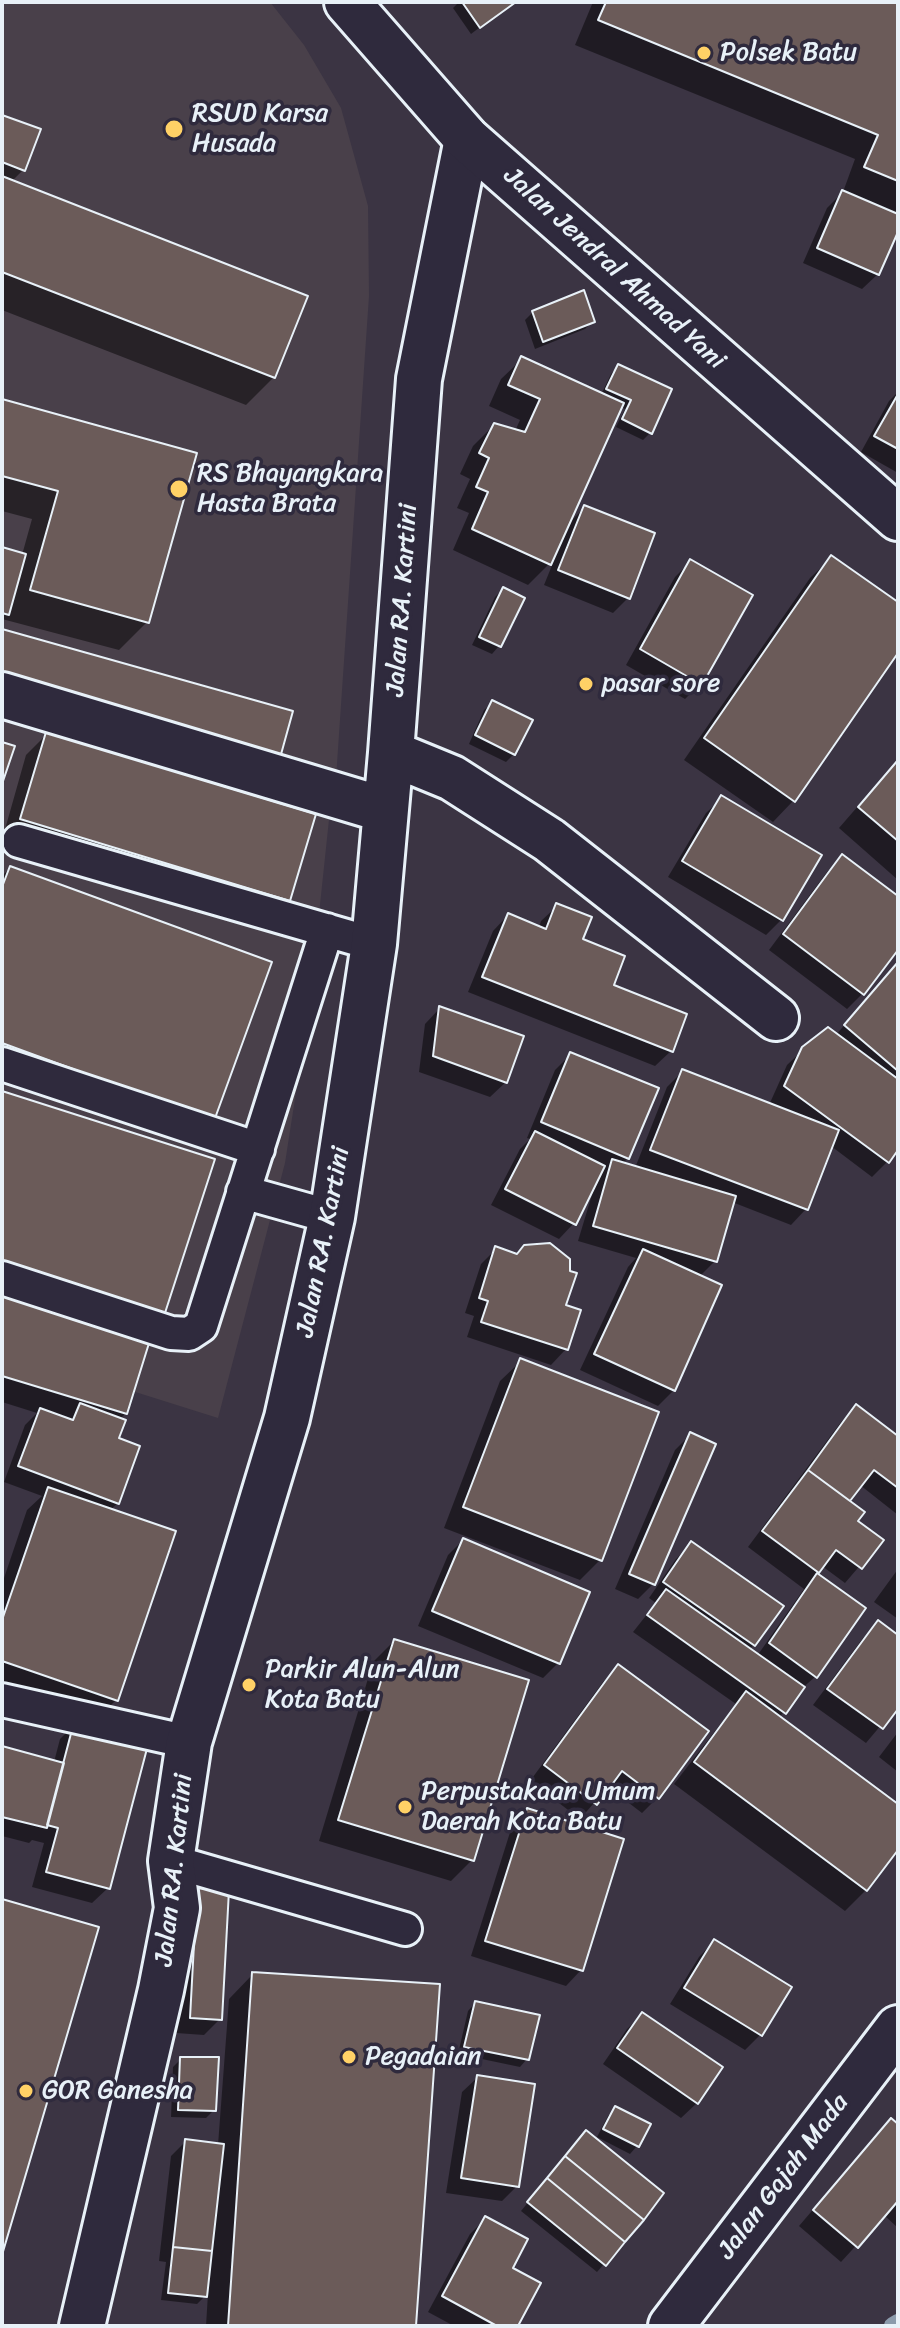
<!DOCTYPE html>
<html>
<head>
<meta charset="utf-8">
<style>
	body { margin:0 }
	#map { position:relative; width:900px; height:2328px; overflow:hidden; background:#3b3443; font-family:Sriracha,sans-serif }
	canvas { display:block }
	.frame { position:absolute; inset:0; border:4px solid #e8f1f8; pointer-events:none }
</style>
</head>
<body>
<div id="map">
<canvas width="900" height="2328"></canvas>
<div class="frame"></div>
</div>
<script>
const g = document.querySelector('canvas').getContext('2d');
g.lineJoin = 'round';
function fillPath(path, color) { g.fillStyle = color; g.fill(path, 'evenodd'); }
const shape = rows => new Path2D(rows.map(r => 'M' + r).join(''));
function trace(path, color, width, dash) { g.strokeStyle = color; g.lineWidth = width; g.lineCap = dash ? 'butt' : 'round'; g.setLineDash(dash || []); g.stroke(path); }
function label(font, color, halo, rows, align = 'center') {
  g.font = font + ' Sriracha,sans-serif'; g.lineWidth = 7; g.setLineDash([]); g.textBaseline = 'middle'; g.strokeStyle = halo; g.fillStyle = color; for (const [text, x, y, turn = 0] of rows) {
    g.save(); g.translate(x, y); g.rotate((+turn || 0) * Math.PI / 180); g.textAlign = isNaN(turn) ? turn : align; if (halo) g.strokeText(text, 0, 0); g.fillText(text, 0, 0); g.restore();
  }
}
fillPath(shape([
	[2,2,270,2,304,45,341,108,368,206,369,296,336,778,2,683],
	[2,710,330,810,309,1009,285,1163,218,1418,2,1350]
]), '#49404a');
fillPath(shape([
	[459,2,513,2,471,34,453,8],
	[593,2,898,2,898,227,878,274,862,289,803,263,827,208,843,192,855,159,575,45],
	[2,117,23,170,11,182,274,377,246,405,2,310],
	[533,312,593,321,585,329,535,349,525,320],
	[522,359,601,395,611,374,618,366,650,433,643,440,616,427,625,409,620,406,568,524,585,507,629,597,613,613,544,585,555,558,528,585,453,550,469,513,457,508,470,479,460,474,473,446,494,425,515,431,520,420,489,406,501,379],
	[898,392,898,473,861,452,889,401],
	[2,401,147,622,119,650,2,619,2,549,22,555,32,519,2,511],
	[831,558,898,604,898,650,793,801,773,822,684,760,810,578],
	[691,561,700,684,685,699,626,665,675,577],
	[503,589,499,646,492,654,472,645,495,597],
	[492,703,514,754,506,762,469,744,484,710],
	[47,734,288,900,267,921,2,840,26,755],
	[898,760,898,880,839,828],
	[722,798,819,856,781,920,766,935,668,877,706,813],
	[842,857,898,899,898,947,862,994,847,1009,769,950,827,872],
	[10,868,212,1120,187,1144,2,1076,2,876],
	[557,906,611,986,671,1051,655,1066,468,992,493,931,508,915,539,928,541,921],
	[898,962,898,1147,888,1161,872,1177,831,1146,806,1209,791,1225,732,1202,715,1261,699,1277,674,1390,658,1406,580,1370,628,1267,636,1258,578,1241,594,1188,574,1223,559,1239,491,1205,520,1149,530,1139,527,1138,555,1070,570,1055,628,1158,622,1164,635,1168,667,1087,683,1071,769,1105,787,1065,804,1049,836,1035],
	[440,1008,506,1082,490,1097,419,1072,425,1024],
	[2,1093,138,1339,126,1413,119,1420,118,1503,110,1510,116,1700,95,1721,2,1688,2,1584,27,1510,42,1496,4,1482,25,1425,37,1413,2,1402],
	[496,1249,564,1306,566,1349,551,1365,467,1337,474,1316,465,1313,481,1264],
	[521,1361,600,1560,580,1580,444,1528,500,1381],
	[856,1407,898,1438,898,1515,860,1485,848,1502,855,1522,881,1541,845,1583,822,1566,815,1574,864,1608,816,1676,799,1691,779,1718,898,1807,898,1846,866,1890,845,1911,674,1784,736,1704,633,1632,656,1603,649,1598,676,1559,691,1544,754,1645,748,1650,757,1656,804,1589,748,1547,841,1422],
	[690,1435,653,1584,638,1599,615,1589,675,1450],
	[463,1540,558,1663,543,1678,418,1626,448,1555],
	[898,1569,898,1619,874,1602],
	[878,1623,898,1637,898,1705,866,1743,813,1705,863,1638],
	[394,1641,472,1860,451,1881,319,1841,373,1662],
	[619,1667,706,1732,657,1798,642,1813,608,1787,580,1819,530,1781,603,1682],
	[75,1724,108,1888,92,1903,32,1887,44,1843,32,1840,29,1843,2,1836,2,1748,54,1762,60,1739],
	[898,1732,898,1772,879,1757],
	[527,1810,622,1840,581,1970,566,1986,471,1956,512,1826],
	[198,1890,220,2019,204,2035,176,2033,183,1906],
	[714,1941,760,2035,745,2050,670,2004,699,1957],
	[253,1974,414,2326,206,2326,208,2293,197,2304,161,2300,166,2262,159,2261,171,2156,186,2141,218,2145,229,1999],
	[475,2003,527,2059,520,2067,458,2054,468,2011],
	[643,2014,697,2103,681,2118,603,2064,627,2029],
	[181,2059,214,2110,206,2118,171,2117,173,2067],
	[478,2077,517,2186,502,2201,446,2193,462,2092],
	[616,2108,637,2146,630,2154,597,2137,608,2116],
	[898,2127,898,2228,884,2215,841,2262,799,2226,876,2136],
	[578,2141,604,2264,597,2272,521,2211],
	[485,2219,510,2268,516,2326,454,2326,428,2312,470,2234]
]), '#0007');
trace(shape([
	[893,2326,898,2323]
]), '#8b9aab', 18);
const building = shape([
	[462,2,516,2,480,28,462,2],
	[606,2,898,2,898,181,864,167,878,135,598,20,606,2],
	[2,115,41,129,25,171,2,162,2,115],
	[2,176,308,296,275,378,2,272,2,176],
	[842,190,898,214,898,232,879,275,817,248,842,190],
	[584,290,595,322,543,342,532,311,584,290],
	[521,356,624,403,551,565,472,529,488,492,476,487,489,458,479,453,494,423,525,432,540,399,508,385,521,356],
	[618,364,672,389,652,434,622,419,631,400,606,389,618,364],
	[898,394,898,449,874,436,898,394],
	[2,399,197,453,149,623,30,590,58,491,2,476,2,399],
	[584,505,655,533,630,599,558,570,584,505],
	[2,547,26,554,9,615,2,613,2,547],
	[831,555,898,602,898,653,795,802,704,738,831,555],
	[690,559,753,595,702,685,640,649,690,559],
	[503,587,525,598,501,647,479,637,503,587],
	[2,629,293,711,280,758,2,680,2,629],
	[492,700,533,720,515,755,475,735,492,700],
	[46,732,316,814,290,901,20,819,46,732],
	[2,742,15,746,2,784,2,742],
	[898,760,898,841,858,807,898,760],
	[721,795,822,855,783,921,682,861,721,795],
	[842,854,898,896,898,950,864,995,783,934,842,854],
	[10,866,272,962,214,1121,2,1043,2,887,10,866],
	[556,903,592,917,583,939,625,956,614,985,687,1014,673,1052,482,977,508,913,546,929,556,903],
	[898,962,898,1071,844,1025,898,962],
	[439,1006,524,1036,507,1083,433,1056,439,1006],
	[828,1027,898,1079,898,1150,889,1163,784,1086,802,1047,828,1027],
	[570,1052,659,1088,629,1159,541,1122,570,1052],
	[682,1069,839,1130,808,1210,650,1150,682,1069],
	[2,1091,215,1159,164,1316,2,1264,2,1091],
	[535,1131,605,1166,576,1225,505,1189,535,1131],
	[612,1159,736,1196,717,1262,593,1226,612,1159],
	[550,1243,570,1259,570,1271,577,1273,566,1305,581,1310,568,1350,481,1322,488,1301,479,1298,495,1246,517,1254,524,1245,550,1243],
	[643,1249,722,1285,675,1391,594,1354,643,1249],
	[2,1296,150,1340,127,1414,2,1376,2,1296],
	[520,1358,659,1412,602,1561,463,1507,520,1358],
	[80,1403,126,1420,119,1438,140,1446,119,1504,18,1466,40,1408,73,1420,80,1403],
	[856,1404,898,1436,898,1488,874,1470,850,1501,808,1470,856,1404],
	[690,1432,716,1444,655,1585,629,1574,690,1432],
	[808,1470,865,1512,858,1521,884,1540,862,1569,836,1550,819,1573,762,1531,808,1470],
	[48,1487,176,1531,118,1701,2,1661,2,1620,48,1487],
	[463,1538,590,1592,560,1664,432,1611,463,1538],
	[691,1541,784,1606,755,1646,663,1582,691,1541],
	[817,1573,866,1608,817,1678,769,1643,817,1573],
	[666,1589,805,1687,786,1714,647,1615,666,1589],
	[878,1620,898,1635,898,1709,883,1729,827,1689,878,1620],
	[394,1639,529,1680,474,1861,338,1820,394,1639],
	[618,1664,709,1731,659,1799,622,1771,597,1805,544,1765,618,1664],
	[746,1691,898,1804,898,1850,867,1891,694,1762,746,1691],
	[74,1722,149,1741,110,1889,46,1872,58,1828,47,1825,74,1722],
	[2,1746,64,1763,47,1828,2,1817,2,1746],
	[527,1808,624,1839,583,1971,485,1941,527,1808],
	[197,1888,229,1890,222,2020,190,2018,197,1888],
	[2,1899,99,1927,2,2255,2,1899],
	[714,1939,792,1987,762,2036,684,1988,714,1939],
	[252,1972,440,1984,416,2326,228,2326,252,1972],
	[475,2001,540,2015,529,2060,464,2047,475,2001],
	[642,2012,723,2067,698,2104,617,2048,642,2012],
	[180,2057,219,2057,216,2111,178,2110,180,2057],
	[477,2075,535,2084,519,2187,461,2178,477,2075],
	[615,2106,651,2124,639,2147,603,2129,615,2106],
	[891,2118,898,2124,898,2201,858,2248,813,2210,891,2118],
	[586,2130,664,2193,644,2220,565,2156,586,2130],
	[185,2139,224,2144,212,2251,173,2247,185,2139],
	[565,2156,644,2220,625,2242,547,2178,565,2156],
	[547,2178,625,2242,606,2266,527,2202,547,2178],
	[485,2216,528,2239,513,2268,541,2283,518,2326,497,2326,442,2296,485,2216],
	[173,2247,212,2251,207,2297,168,2293,173,2247]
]);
fillPath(building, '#6b5b59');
trace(building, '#e8f1f8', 2);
const lane = shape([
	[19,841,374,944],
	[2,1064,258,1149],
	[243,1192,332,1217],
	[2,1278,171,1333,189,1334,201,1326,327,930],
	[2,1700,189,1742],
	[171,1861,405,1929]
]);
const street = shape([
	[2,695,385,810],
	[391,753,452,778,549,840,776,1018],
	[82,2326,161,1990,177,1908,171,1861,189,1742,287,1418,332,1217,374,944,391,753,419,379,467,139]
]);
const secondary = shape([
	[671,2326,898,2028]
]);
const primary = shape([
	[347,2,467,139,898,518]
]);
trace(lane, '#e8f1f8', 38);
trace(street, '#e8f1f8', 50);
trace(secondary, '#e8f1f8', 50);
trace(primary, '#e8f1f8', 50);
trace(lane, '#2f2a3d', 32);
trace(street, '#2f2a3d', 44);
trace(secondary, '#2f2a3d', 44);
trace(primary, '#2f2a3d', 44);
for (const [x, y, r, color] of [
	[704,53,8,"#ffd166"],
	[174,129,10,"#ffd166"],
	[179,489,10,"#ffd166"],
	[586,684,8,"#ffd166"],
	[249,1685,8,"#ffd166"],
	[405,1807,8,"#ffd166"],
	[349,2057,8,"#ffd166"],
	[26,2091,8,"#ffd166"]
]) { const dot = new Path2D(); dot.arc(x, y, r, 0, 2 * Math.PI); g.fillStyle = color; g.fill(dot); trace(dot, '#2f2a3d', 3); }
label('26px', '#e8f1f8', '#2f2a3d', [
	["Polsek Batu",720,53],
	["RSUD Karsa",192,114],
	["Husada",192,144],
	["RS Bhayangkara",197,474],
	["Hasta Brata",197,504],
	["pasar sore",602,684],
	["Parkir Alun-Alun",265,1670],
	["Kota Batu",265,1700],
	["Perpustakaan Umum",421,1792],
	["Daerah Kota Batu",421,1822],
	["Pegadaian",365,2057],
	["GOR Ganesha",42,2091]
], 'left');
label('26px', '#e8f1f8', '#2f2a3d', [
	["Jalan Jendral Ahmad Yani",614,269,42],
	["Jalan RA. Kartini",403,600,-86],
	["Jalan RA. Kartini",324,1242,-79],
	["Jalan RA. Kartini",175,1870,-84],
	["Jalan Gajah Mada",784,2177,-53]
]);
</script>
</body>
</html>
